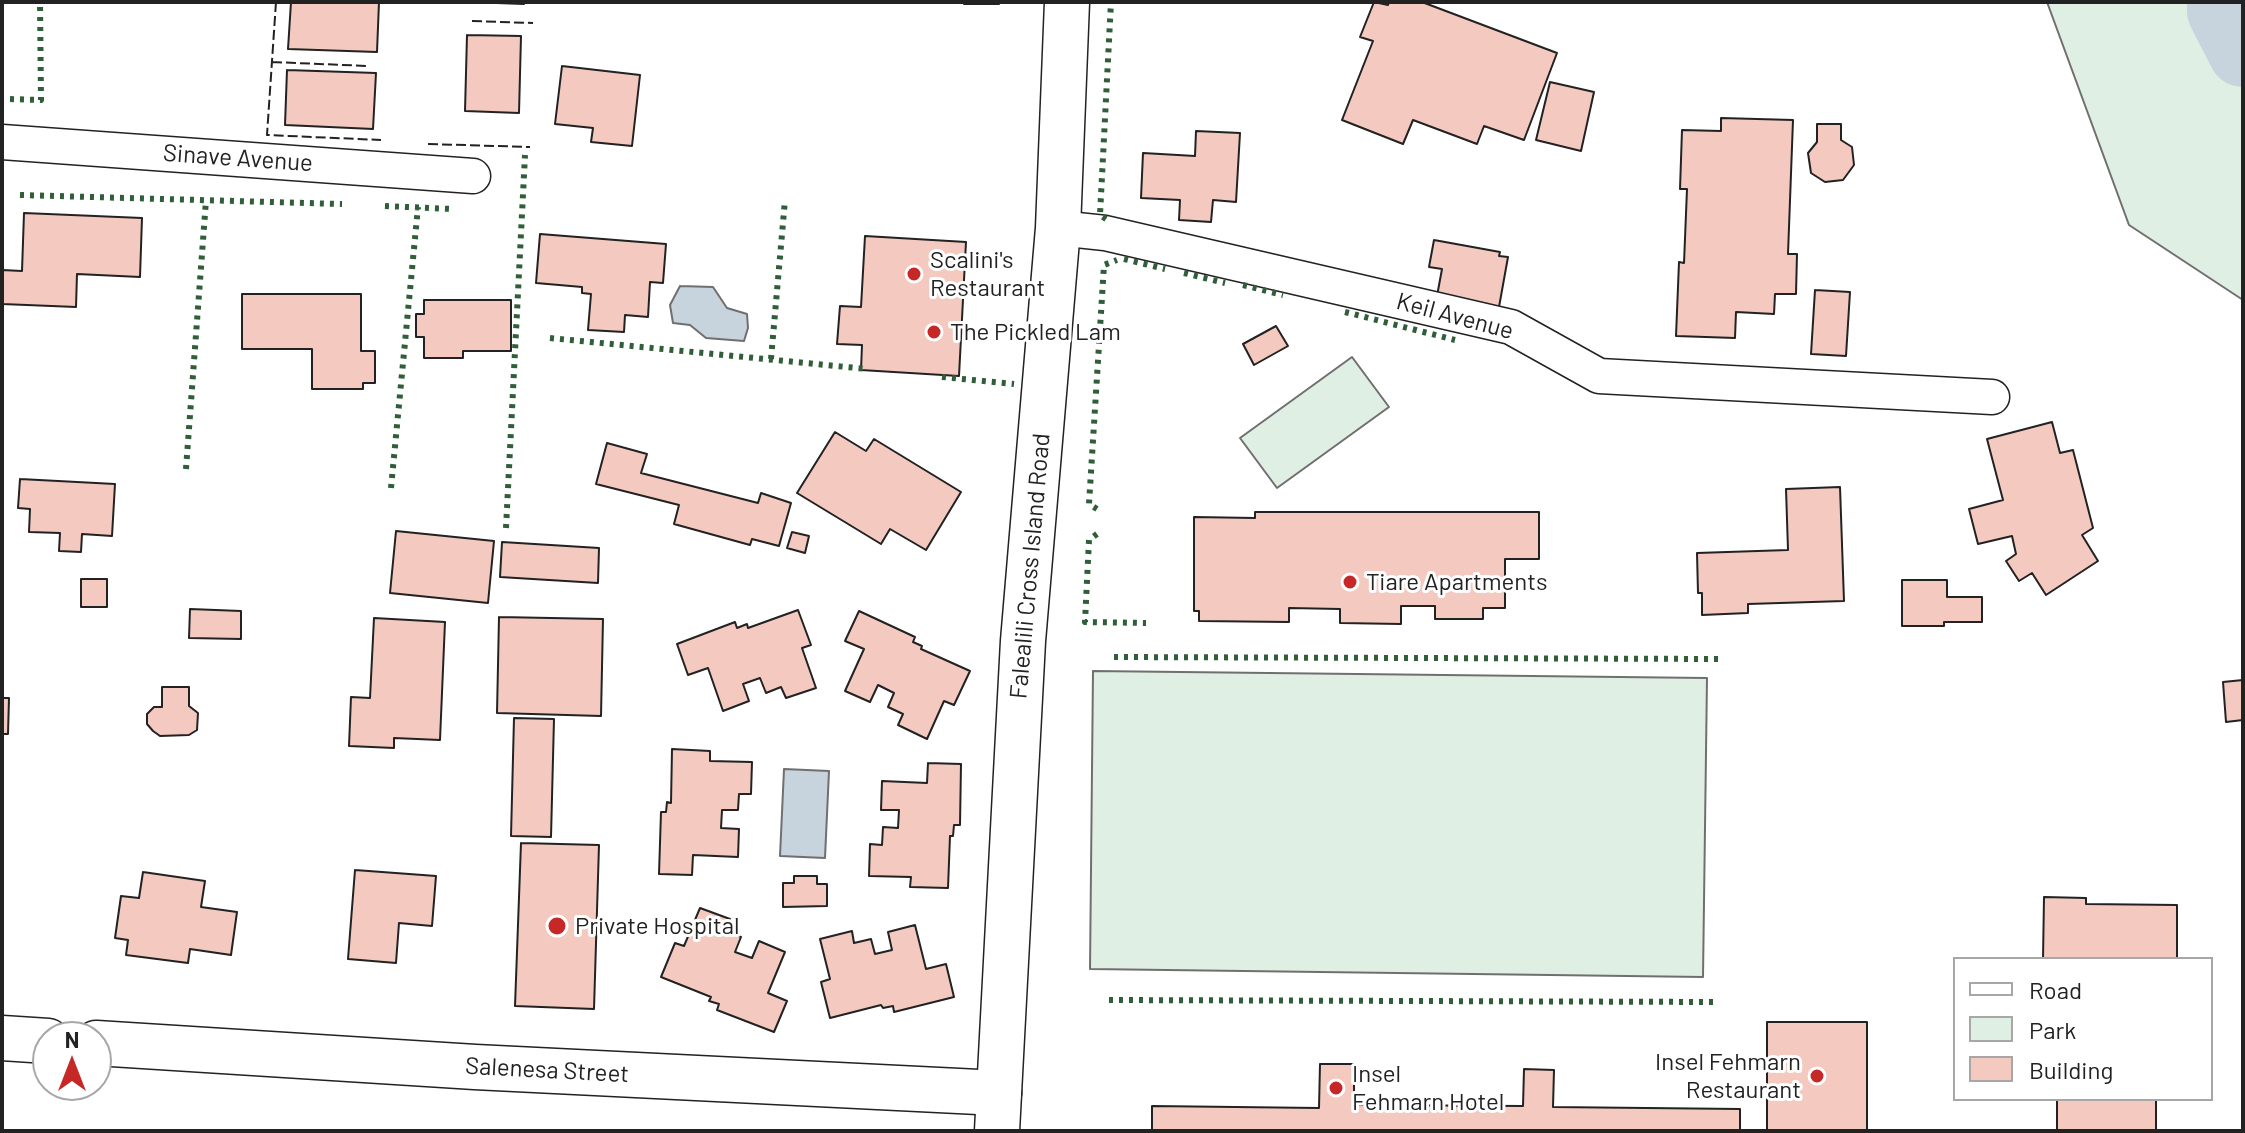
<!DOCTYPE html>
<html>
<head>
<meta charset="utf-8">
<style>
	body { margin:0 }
	#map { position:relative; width:2245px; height:1133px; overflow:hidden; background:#fff; font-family:Barlow,sans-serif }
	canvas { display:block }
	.frame { position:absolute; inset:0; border:4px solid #222; pointer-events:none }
	.legend { position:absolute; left:1953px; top:957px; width:260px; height:144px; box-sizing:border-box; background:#fff; border:2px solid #a7a7a7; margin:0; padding:10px 14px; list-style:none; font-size:24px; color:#222 }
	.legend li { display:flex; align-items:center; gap:16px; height:40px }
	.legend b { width:40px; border:2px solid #a7a7a7 }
	.north { position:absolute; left:32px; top:1021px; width:80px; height:80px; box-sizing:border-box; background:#fff; border:2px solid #a7a7a7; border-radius:50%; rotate:0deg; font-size:22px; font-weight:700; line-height:32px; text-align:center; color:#222 }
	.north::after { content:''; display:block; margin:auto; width:28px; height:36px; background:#c62828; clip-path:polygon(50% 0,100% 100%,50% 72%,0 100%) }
</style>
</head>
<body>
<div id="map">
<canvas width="2245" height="1133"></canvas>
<div class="frame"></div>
<ul class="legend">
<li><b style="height:10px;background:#fff"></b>Road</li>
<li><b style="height:22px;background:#e0efe3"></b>Park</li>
<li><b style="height:22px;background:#f3c9c0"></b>Building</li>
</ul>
<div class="north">N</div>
</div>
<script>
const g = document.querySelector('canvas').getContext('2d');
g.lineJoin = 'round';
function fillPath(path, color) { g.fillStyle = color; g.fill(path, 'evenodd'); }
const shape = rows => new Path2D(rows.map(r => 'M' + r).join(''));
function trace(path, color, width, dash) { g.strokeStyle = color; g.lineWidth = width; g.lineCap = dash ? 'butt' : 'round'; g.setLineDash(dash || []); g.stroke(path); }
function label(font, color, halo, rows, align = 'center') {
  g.font = font + ' Barlow,sans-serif'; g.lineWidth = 6; g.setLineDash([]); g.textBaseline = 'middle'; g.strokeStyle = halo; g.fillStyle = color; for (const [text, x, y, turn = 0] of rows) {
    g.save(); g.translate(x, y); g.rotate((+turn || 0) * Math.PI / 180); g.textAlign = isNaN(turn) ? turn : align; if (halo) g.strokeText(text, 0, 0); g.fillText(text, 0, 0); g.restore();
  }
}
const green = shape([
	[2047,2,2243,2,2243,300,2129,225,2047,2],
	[1352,357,1389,407,1277,488,1240,438,1352,357],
	[1093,671,1707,678,1703,977,1090,969,1093,671]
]);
fillPath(green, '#e0efe3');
trace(green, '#6f6f6f', 2);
const water = shape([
	[680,286,713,287,727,308,747,314,748,328,744,341,706,338,690,325,673,323,670,305,680,286],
	[784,769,829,771,825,858,780,856,784,769]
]);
fillPath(water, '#c7d3dd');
trace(water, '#6f6f6f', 2);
trace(shape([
	[2222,2,2222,11,2243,52]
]), '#c7d3dd', 70);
const building = shape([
	[291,2,379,2,377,52,288,49,291,2],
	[469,2,524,2,524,4,469,2],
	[964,2,999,2,999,4,964,4,964,2],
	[1374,2,1388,5,1389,2,1422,2,1557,53,1524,140,1484,126,1477,144,1413,120,1403,144,1342,120,1373,41,1360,37,1374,2],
	[467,35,521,36,519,113,465,111,467,35],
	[562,66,640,75,632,146,591,142,593,128,555,124,562,66],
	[287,70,376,73,373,129,285,125,287,70],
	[1550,82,1594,92,1581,151,1536,140,1550,82],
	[1721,118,1793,120,1788,254,1797,254,1796,294,1775,294,1774,314,1736,312,1735,338,1676,336,1679,262,1684,263,1687,189,1680,189,1682,130,1721,131,1721,118],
	[1817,124,1841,124,1841,140,1852,147,1854,165,1843,180,1825,182,1811,173,1808,153,1817,142,1817,124],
	[1196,131,1240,133,1236,202,1213,200,1211,222,1179,220,1180,200,1141,198,1143,153,1195,156,1196,131],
	[24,213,142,218,140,277,77,274,76,307,2,304,2,270,22,271,24,213],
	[540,234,666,244,663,283,650,282,648,317,625,315,624,332,588,330,591,294,582,293,582,287,536,283,540,234],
	[865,236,966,242,959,376,861,370,862,345,837,344,840,306,861,307,865,236],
	[1434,240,1500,252,1499,256,1508,257,1499,307,1437,296,1442,269,1429,267,1434,240],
	[1815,290,1850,292,1846,356,1811,354,1815,290],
	[242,294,361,294,361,351,375,351,375,383,363,383,363,389,312,389,312,349,242,349,242,294],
	[424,300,511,300,511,351,463,351,463,358,424,358,424,337,416,337,416,314,424,314,424,300],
	[1276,326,1288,346,1254,365,1243,344,1276,326],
	[2052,422,2060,453,2073,450,2093,528,2082,535,2098,561,2046,595,2032,573,2019,581,2006,561,2016,554,2012,536,1978,544,1969,509,2003,500,1987,439,2052,422],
	[835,432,866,451,874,439,961,492,926,550,890,529,881,544,797,493,835,432],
	[607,443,647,454,641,473,758,503,761,493,791,503,779,546,752,539,750,545,674,524,679,505,596,484,607,443],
	[20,479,115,484,112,536,82,534,81,552,59,551,60,533,29,532,30,509,18,508,20,479],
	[1840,487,1844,601,1748,604,1748,613,1702,615,1702,593,1698,593,1697,553,1788,550,1786,489,1840,487],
	[1255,512,1539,512,1539,559,1505,559,1505,608,1483,608,1483,619,1435,619,1435,606,1401,606,1401,624,1340,623,1340,609,1289,608,1289,622,1199,621,1199,611,1194,611,1194,517,1255,518,1255,512],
	[396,531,494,541,488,603,390,593,396,531],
	[792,532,809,536,805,553,787,548,792,532],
	[502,542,599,548,598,583,500,577,502,542],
	[81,579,107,579,107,607,81,607,81,579],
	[1902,580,1947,580,1947,597,1982,597,1982,622,1944,622,1944,626,1902,626,1902,580],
	[190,609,241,611,241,639,189,638,190,609],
	[798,610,811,645,802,648,816,688,786,698,781,687,766,693,760,678,743,684,749,701,723,711,708,668,688,675,677,644,735,622,737,628,747,624,748,628,798,610],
	[859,611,915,637,913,642,922,646,921,649,970,671,954,705,944,701,927,739,898,725,903,714,888,707,894,693,878,685,870,702,845,691,864,649,845,641,859,611],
	[499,617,603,619,601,716,497,713,499,617],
	[374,618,445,622,440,740,394,738,394,748,349,746,351,697,370,698,374,618],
	[2243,680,2243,720,2226,722,2223,682,2243,680],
	[162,687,189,687,189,706,198,713,197,730,189,735,160,736,153,731,147,724,147,714,154,707,162,707,162,687],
	[2,698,9,698,8,734,2,734,2,698],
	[514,718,554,719,551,837,511,836,514,718],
	[672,749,710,751,710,761,752,762,751,794,739,794,738,810,722,810,721,828,739,829,738,857,693,855,692,875,659,874,661,812,666,812,667,802,671,803,672,749],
	[928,763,961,764,960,825,954,825,953,836,950,836,948,888,910,887,911,877,869,876,870,844,882,845,883,827,898,828,899,810,881,810,882,781,927,783,928,763],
	[521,843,599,845,594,1009,515,1006,521,843],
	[355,870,436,876,432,926,399,923,396,963,348,959,355,870],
	[143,872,205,881,201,907,237,912,231,955,190,949,188,963,126,955,128,940,115,938,121,896,139,898,143,872],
	[794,876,817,876,817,884,827,884,827,906,783,907,783,883,794,883,794,876],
	[2044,897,2086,898,2086,904,2177,905,2177,959,2043,959,2044,897],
	[700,908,730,919,725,930,741,937,735,952,752,958,759,941,785,952,768,993,787,1001,774,1032,717,1010,719,1004,709,1001,711,997,661,977,675,943,684,946,700,908],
	[915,925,926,969,946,964,954,997,894,1012,893,1006,883,1008,881,1005,830,1018,821,982,830,979,820,939,852,931,854,943,871,939,875,954,892,950,888,932,915,925],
	[1767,1022,1867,1022,1867,1131,1767,1131,1767,1022],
	[1320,1064,1354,1064,1354,1105,1523,1106,1524,1069,1554,1070,1553,1107,1740,1109,1740,1131,1152,1131,1152,1106,1319,1108,1320,1064],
	[2057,1099,2156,1099,2156,1131,2057,1131,2057,1099]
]);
fillPath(building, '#f3c9c0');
trace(building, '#222', 2);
const minor = shape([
	[2,142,473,176],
	[1058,228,1105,233,1511,327,1599,376,1992,397]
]);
const secondary = shape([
	[2,1038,48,1041],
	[96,1043,475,1067,999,1093]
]);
const primary = shape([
	[997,1131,1023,641,1058,228,1067,2]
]);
trace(minor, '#222', 37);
trace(secondary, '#222', 47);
trace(primary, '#222', 47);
trace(minor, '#fff', 34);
trace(secondary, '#fff', 44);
trace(primary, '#fff', 44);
trace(shape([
	[10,99,41,100,40,2],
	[20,195,342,204],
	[385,206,452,209],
	[1106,219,1100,215,1111,2],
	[1124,259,1165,269],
	[1184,273,1225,283],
	[1243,285,1283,295],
	[1345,312,1455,340],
	[550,338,867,369],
	[771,359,785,200],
	[942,377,1014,384],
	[186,469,206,200],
	[391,488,418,207],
	[1097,509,1089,504,1104,265,1117,260],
	[506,528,525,155],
	[1097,534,1089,540,1085,622,1146,623],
	[1114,657,1718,659],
	[1109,1000,1714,1002]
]), '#2f5e38', 6, [4, 6]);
trace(shape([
	[276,2,267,135,381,140],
	[472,21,533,23],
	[272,62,368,66],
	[428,144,530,147]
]), '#222', 2, [10, 4]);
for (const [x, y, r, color] of [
	[914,274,8,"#c62828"],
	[934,332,8,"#c62828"],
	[1350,582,8,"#c62828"],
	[557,926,10,"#c62828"],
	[1817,1076,8,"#c62828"],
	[1336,1088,8,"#c62828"]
]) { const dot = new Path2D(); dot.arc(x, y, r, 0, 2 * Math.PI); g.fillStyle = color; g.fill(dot); trace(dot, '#fff', 3); }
label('24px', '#222', '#fff', [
	["Sinave Avenue",238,158,4],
	["Keil Avenue",1455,316,15],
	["Falealili Cross Island Road",1030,566,-85],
	["Salenesa Street",547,1070,3]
]);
label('24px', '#222', '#fff', [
	["Scalini's",930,260],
	["Restaurant",930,288],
	["The Pickled Lam",950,332],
	["Tiare Apartments",1366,582],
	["Private Hospital",575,926],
	["Insel Fehmarn",1801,1062,"right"],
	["Restaurant",1801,1090,"right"],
	["Insel",1352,1074],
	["Fehmarn Hotel",1352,1102]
], 'left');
</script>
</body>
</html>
